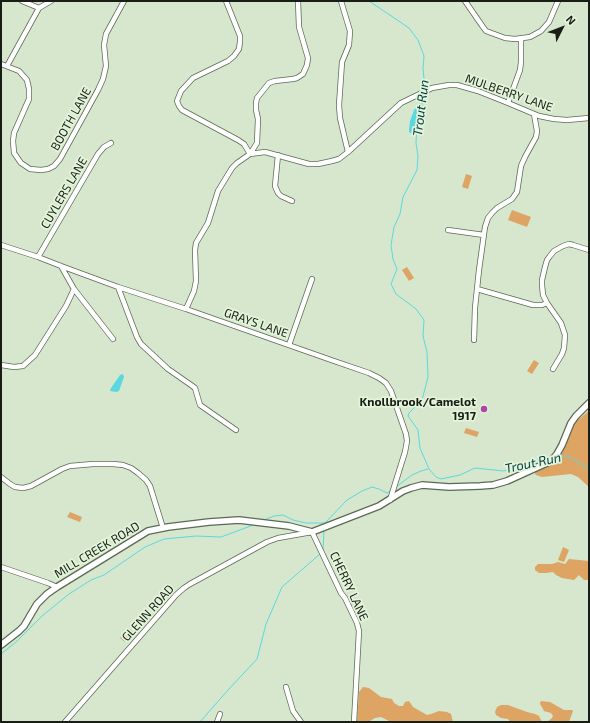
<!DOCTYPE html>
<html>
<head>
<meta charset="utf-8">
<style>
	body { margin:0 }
	#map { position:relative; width:590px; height:723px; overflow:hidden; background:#d6e7ce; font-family:"Exo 2",sans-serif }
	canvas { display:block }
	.frame { position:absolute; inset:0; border:2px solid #181e15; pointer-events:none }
	.north { position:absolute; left:542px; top:8px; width:40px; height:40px; -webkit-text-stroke:3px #e3f4db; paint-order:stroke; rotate:48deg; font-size:11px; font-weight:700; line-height:16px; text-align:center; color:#181e15 }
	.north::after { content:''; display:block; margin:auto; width:14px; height:18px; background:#181e15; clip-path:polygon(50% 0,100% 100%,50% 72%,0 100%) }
</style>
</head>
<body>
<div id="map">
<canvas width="590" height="723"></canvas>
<div class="frame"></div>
<div class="north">N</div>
</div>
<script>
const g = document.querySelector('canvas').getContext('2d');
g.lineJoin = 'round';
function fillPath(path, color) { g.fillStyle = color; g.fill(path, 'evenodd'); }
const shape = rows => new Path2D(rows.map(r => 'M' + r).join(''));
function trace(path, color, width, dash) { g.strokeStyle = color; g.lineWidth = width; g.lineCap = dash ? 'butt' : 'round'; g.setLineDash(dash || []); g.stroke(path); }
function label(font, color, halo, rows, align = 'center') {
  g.font = font + ' "Exo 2",sans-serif'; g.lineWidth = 3.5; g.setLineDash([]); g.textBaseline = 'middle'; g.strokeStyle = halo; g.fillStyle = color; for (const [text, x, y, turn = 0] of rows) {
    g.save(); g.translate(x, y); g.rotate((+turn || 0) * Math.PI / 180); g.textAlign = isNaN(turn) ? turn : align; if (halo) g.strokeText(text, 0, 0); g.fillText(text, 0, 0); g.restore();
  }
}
fillPath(shape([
	[466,174,472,176,468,189,462,187],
	[512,210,531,217,527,227,508,220],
	[407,267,414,278,409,281,402,270],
	[534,360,539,363,532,374,527,371],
	[589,411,589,487,578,477,571,474,542,477,536,475,535,474,535,471,559,461,575,422],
	[466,428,479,432,477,437,464,433],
	[70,512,82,517,80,522,67,517],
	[563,547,569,550,564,562,558,560],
	[569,559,589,561,589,580,584,580,579,575,574,580,562,578,556,575,553,572,546,573,539,573,535,570,535,567,538,564,552,564,558,562,565,564],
	[129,628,133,632,125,642,120,638],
	[363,687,369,688,381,697,392,699,394,703,399,706,403,706,405,702,409,701,413,707,427,715,431,714,439,711,447,712,451,714,453,722,422,722,417,721,416,722,391,722,381,717,375,718,368,722,357,722,359,692],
	[541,701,550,702,564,710,572,710,573,711,569,722,547,722,552,718,553,716,551,713,544,711,543,709,540,704,540,703],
	[501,705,508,705,527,712,535,714,539,716,542,722,544,722,510,722,508,719,501,718,496,715,495,712,497,707]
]), '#dda463');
fillPath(shape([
	[420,103,424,107,417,121,416,131,412,134,409,132,409,130,410,121,414,110,418,104],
	[123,374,124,377,119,391,116,392,110,391,111,388,120,375]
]), '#5ad8df');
trace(shape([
	[369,1,409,28,418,40,424,56,423,68,425,89],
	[422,104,424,94],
	[417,121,416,143,418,156,417,170,403,197,400,214,394,227,391,245,393,259,397,269,391,284,396,294,416,309,424,320,423,336,427,352,428,377,422,400,409,413,408,416,418,430,420,448,429,469,436,477,441,479,460,475,475,468,504,471,515,468,522,464,545,458,550,457],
	[557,457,568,456,589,469],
	[396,487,412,475,421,471,428,469],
	[264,520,274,516,283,515,293,520,306,523,325,523,347,500,362,491,372,487,379,489,387,493,390,491],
	[323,550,324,530],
	[1,654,16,642,42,616,69,594,91,580,104,575,145,547,164,539,196,536,221,537,256,524],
	[200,722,228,690,257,659,266,624,282,587,320,554]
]), '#5ad8df', 1);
const minor = shape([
	[22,1,39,8],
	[226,1,240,36,240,42,239,49,234,56,228,61,193,78,181,91,177,101,179,106,182,110,238,140,244,144,250,154],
	[465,1,483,27,486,31,505,38,515,39,530,37,541,31,549,22,558,1],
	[1,64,19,71,27,80,29,89,29,99,14,133,13,141,14,153,21,163,30,169,41,170,48,169,54,166,60,159,98,90,103,79,106,66,104,45,106,34,124,1],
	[7,66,39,8,51,1],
	[508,103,520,70,521,62,521,39],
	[348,152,401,103,432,88,449,85,457,85,478,91,508,103,539,116,554,119,567,120,589,118],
	[250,154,257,143,258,119,256,110,256,103,257,98,269,83,275,81,293,79,297,78,303,74,307,65,308,58,299,27,298,1],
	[278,155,275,186,278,193,281,196,292,201],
	[448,230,484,235],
	[1,245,38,257,61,266,118,287,186,309,334,361,369,373,379,378,386,383,391,391,406,434,407,441,405,452,390,500],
	[38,257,98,154,104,147,111,143],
	[118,287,137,337,141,344,168,369,191,385,195,388,200,405,236,430],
	[74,289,113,339],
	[477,289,533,305,542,305,547,303],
	[186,309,194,291,196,281,195,250,196,243,208,223,218,191,232,168,237,163,250,154,265,152,309,164,318,164,332,161,339,159,348,152,340,118,339,105,342,62,349,45,350,31,341,1],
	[474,340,475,308,479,270,485,227,488,218,492,213,497,208,512,199,517,192,521,166,525,157,536,137,537,131,534,114],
	[289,345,312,279],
	[1,365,14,367,23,366,35,355,66,306,74,289,61,266],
	[553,369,562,354,564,348,565,335,561,323,547,303,543,295,542,285,542,280,545,267,547,260,550,256,554,251,563,246,569,244,573,245,589,250],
	[1,477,10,484,15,487,23,488,31,486,62,469,70,466,93,464,113,464,123,465,131,468,138,473,146,480,150,486,163,528],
	[1,567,48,583,57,587],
	[286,687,293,711,301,722],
	[65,722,176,595,184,588,190,584,267,542,278,538,312,532,341,593,345,598,357,623,359,631,354,722],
	[217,722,220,714]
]);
const tertiary = shape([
	[1,645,19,631,24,626,37,604,47,594,57,587,148,531,168,527,209,522,239,520,289,526,312,532,379,506,403,491,411,488,422,485,449,487,480,486,493,485,507,481,551,461,557,454,562,445,571,423,576,416,589,403]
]);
trace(minor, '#5b6a54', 6);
trace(tertiary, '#5b6a54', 8);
trace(minor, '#fff', 4.5);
trace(tertiary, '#fff', 5.5);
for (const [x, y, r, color] of [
	[484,409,4,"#ae44a6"]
]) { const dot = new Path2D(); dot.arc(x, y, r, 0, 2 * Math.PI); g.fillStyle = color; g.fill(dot); trace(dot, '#e3f4db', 1.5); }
label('12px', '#181e15', '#e3f4db', [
	["MULBERRY LANE",509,93,19],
	["BOOTH LANE",71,119,-61],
	["CUYLERS LANE",64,193,-60],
	["GRAYS LANE",256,323,19],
	["MILL CREEK ROAD",97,550,-31],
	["CHERRY LANE",349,586,65],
	["GLENN ROAD",148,613,-48]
]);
label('bold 12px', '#181e15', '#e3f4db', [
	["Knollbrook/Camelot",476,402],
	["1917",476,416]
], 'right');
label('italic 13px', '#003d40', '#e3f4db', [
	["Trout Run",421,108,-83],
	["Trout Run",533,463,-12]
]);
</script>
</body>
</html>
